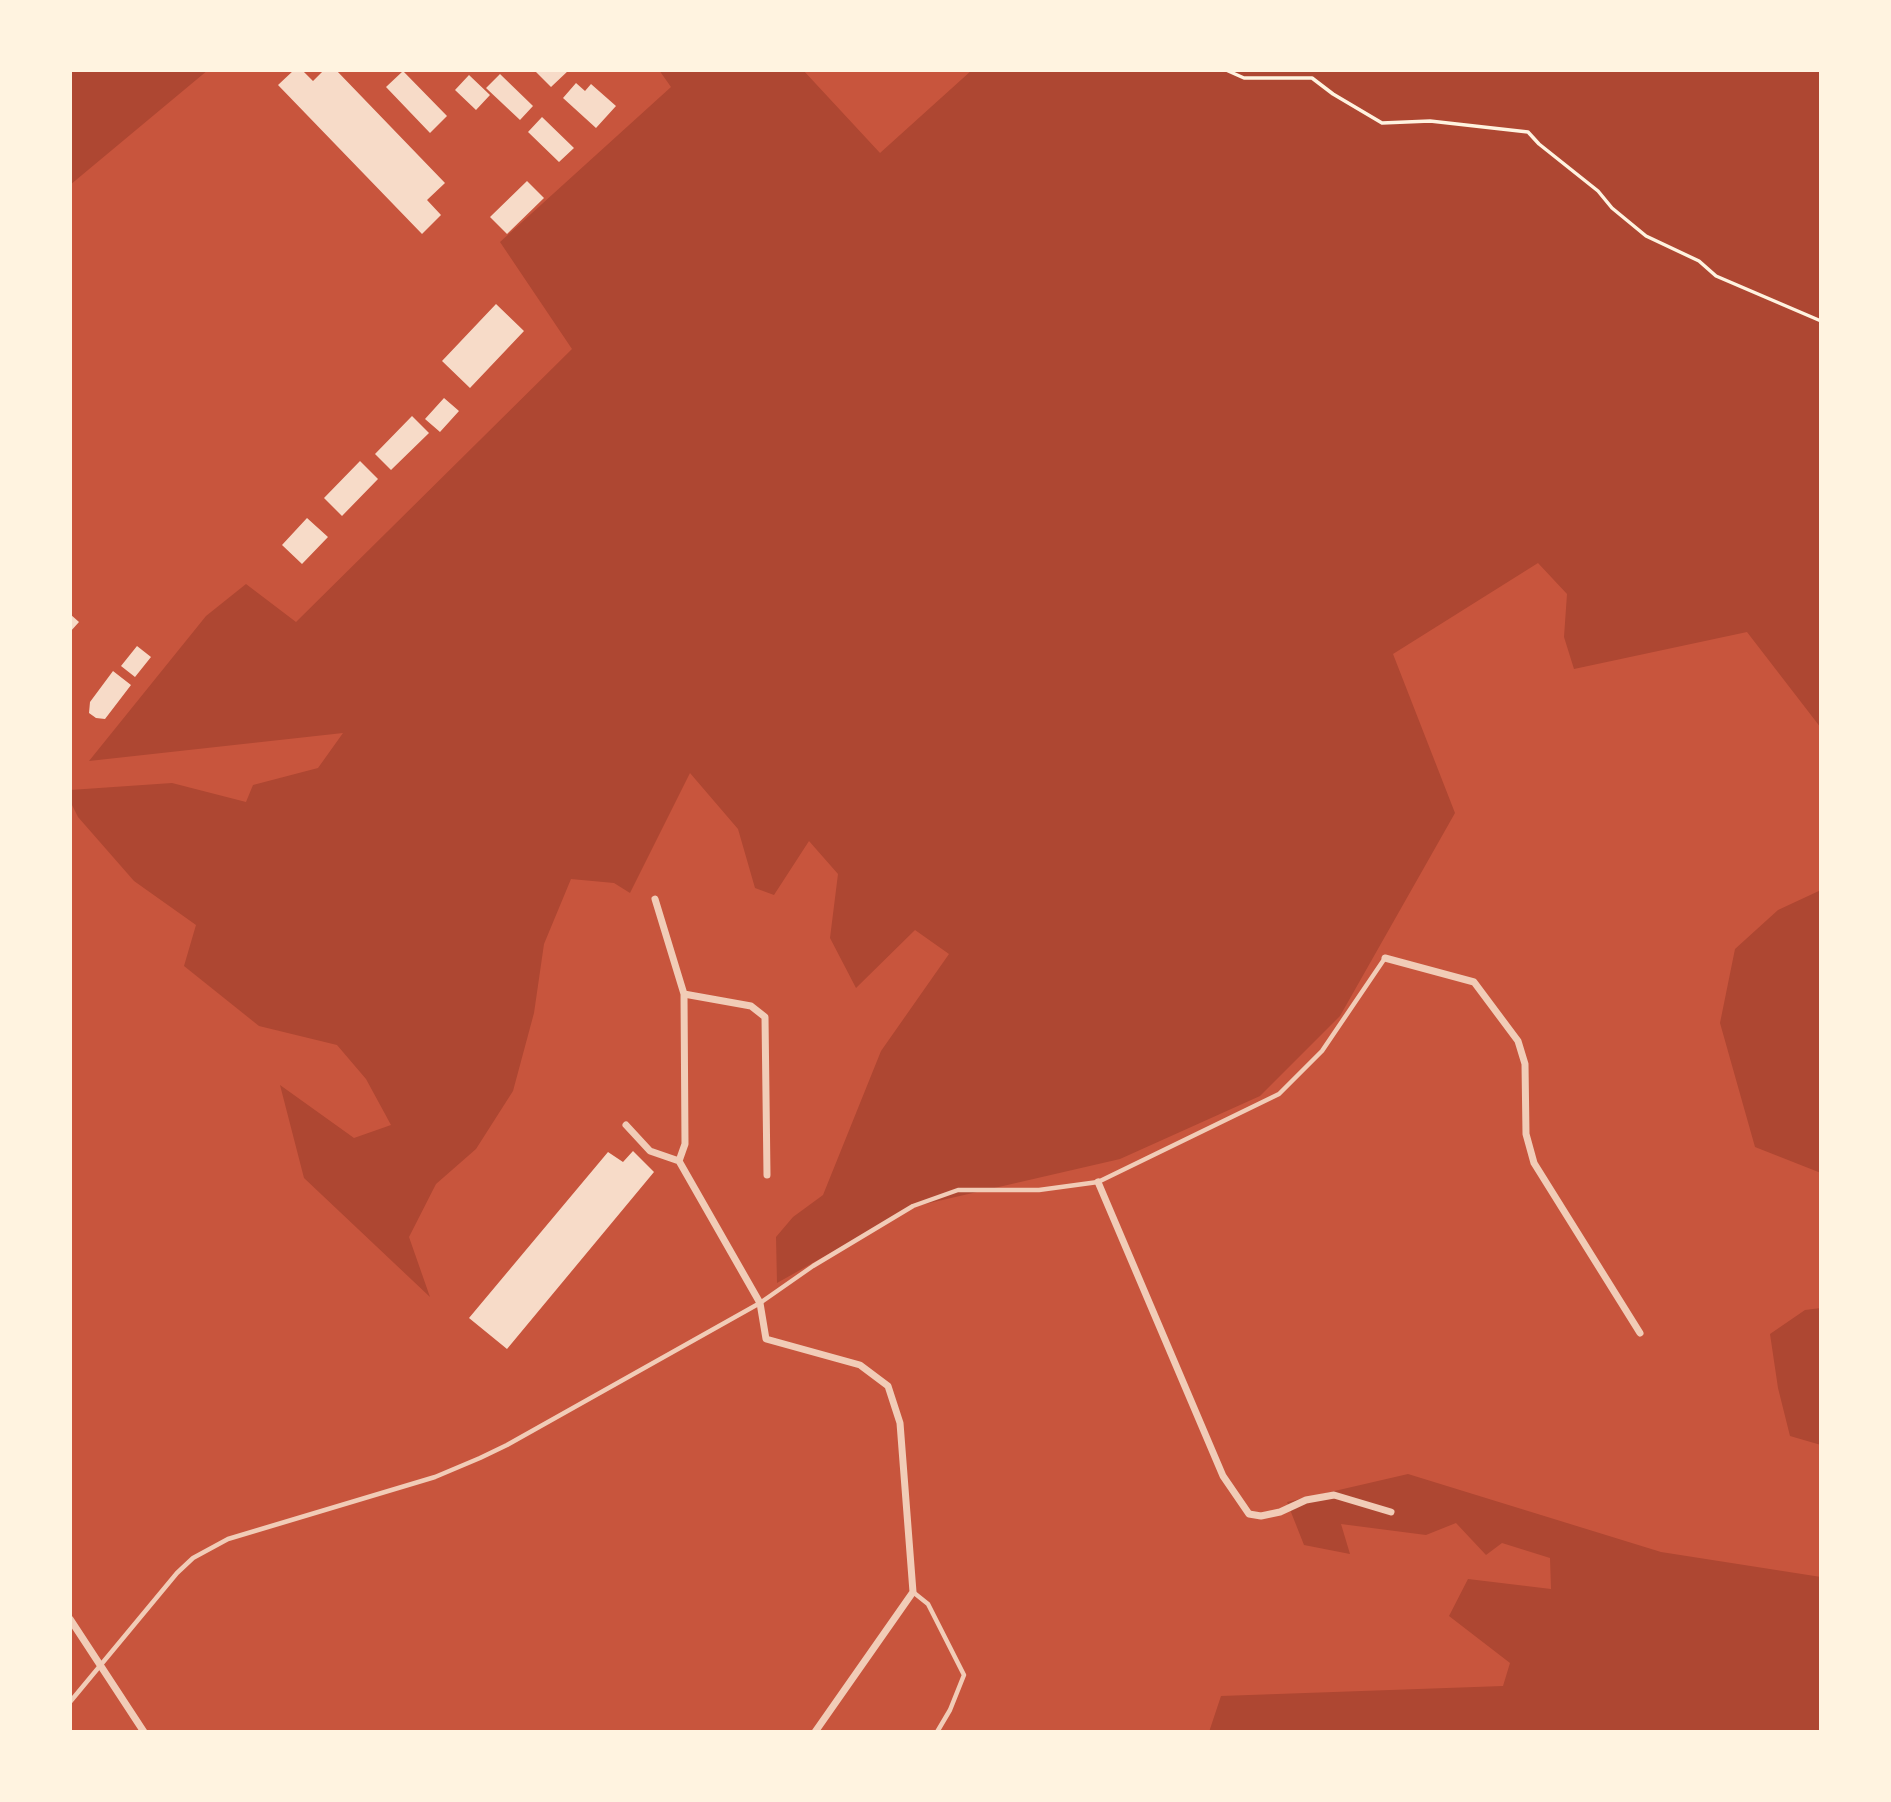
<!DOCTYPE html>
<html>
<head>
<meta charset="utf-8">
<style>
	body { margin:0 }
	#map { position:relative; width:1891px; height:1802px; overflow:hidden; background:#c8553d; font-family:Literata,serif }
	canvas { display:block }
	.frame { position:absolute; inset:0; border:72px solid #fff3e0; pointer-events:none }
</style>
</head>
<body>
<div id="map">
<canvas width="1891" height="1802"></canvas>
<div class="frame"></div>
</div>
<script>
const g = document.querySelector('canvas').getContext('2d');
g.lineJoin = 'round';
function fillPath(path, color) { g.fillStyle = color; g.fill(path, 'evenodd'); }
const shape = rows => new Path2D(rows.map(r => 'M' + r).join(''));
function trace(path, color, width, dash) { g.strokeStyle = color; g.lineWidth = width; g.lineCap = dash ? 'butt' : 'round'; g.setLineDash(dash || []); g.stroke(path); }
fillPath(shape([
	[70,70,208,70,70,185],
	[659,70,803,70,880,153,972,70,1821,70,1821,728,1747,632,1574,669,1564,637,1567,594,1538,563,1393,654,1455,813,1340,1016,1260,1096,1120,1159,912,1207,777,1283,776,1237,793,1217,823,1195,881,1051,949,954,915,930,856,988,830,938,838,874,809,841,774,895,755,888,738,829,690,773,630,893,614,883,571,879,544,944,534,1013,513,1091,476,1149,436,1184,409,1237,430,1297,304,1178,280,1085,354,1138,391,1125,366,1079,337,1045,259,1026,184,966,196,925,134,881,78,817,70,801,70,790,172,783,246,802,253,785,318,768,343,733,89,761,206,616,246,584,296,622,572,349,500,242,671,87],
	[1821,890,1821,1173,1755,1147,1720,1023,1735,949,1778,910],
	[1821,1308,1821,1445,1790,1436,1778,1388,1770,1334,1805,1310],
	[1408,1474,1661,1552,1821,1577,1821,1732,1209,1732,1221,1696,1503,1686,1510,1663,1449,1616,1468,1579,1551,1589,1550,1558,1502,1543,1486,1555,1456,1523,1426,1535,1341,1524,1350,1554,1304,1545,1287,1502]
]), '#ae4732');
fillPath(shape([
	[294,70,302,70,313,81,324,70,336,70,445,183,427,200,441,215,422,234,278,85],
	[534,70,569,70,551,87],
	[403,71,447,116,430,133,386,87],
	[500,74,533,106,520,120,486,88],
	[469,75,490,95,476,110,455,90],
	[576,83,585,91,591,84,616,106,596,128,563,98],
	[542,117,574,148,559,162,528,132],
	[527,181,544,198,507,234,490,217],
	[496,304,524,331,470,388,442,361],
	[444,398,459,411,440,432,425,419],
	[412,416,429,433,391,470,375,454],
	[360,461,378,479,342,516,324,498],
	[307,518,328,537,302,564,282,545],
	[70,614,79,622,70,632],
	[137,646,151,657,135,677,121,666],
	[113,671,131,685,105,719,96,718,89,713,90,702],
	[633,1151,654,1172,507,1349,469,1318,608,1152,623,1162]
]), '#f7dbc8');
trace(shape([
	[1226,70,1244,78,1312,78,1333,94,1382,123,1430,121,1528,132,1539,144,1598,191,1612,208,1646,236,1699,261,1716,276,1821,321]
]), '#fff3e0', 3.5);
trace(shape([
	[913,1592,928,1604,964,1675,950,1710,937,1732],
	[70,1702,177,1573,193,1558,228,1539,435,1477,480,1458,507,1445,760,1303,813,1266,913,1206,958,1190,1039,1190,1098,1182,1279,1094,1322,1051,1385,958]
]), '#f1ccb7', 4.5);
trace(shape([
	[655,899,684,994,685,1144,679,1161],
	[1385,958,1474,982,1518,1041,1525,1064,1526,1134,1534,1163,1640,1333],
	[684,994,751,1006,765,1017,767,1175],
	[626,1125,650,1151,679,1161,760,1303,766,1339,860,1365,888,1386,900,1423,913,1592,815,1732],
	[1098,1182,1223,1476,1249,1514,1261,1516,1280,1512,1306,1500,1334,1495,1391,1512],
	[70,1619,144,1732]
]), '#f1ccb7', 7);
</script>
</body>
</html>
